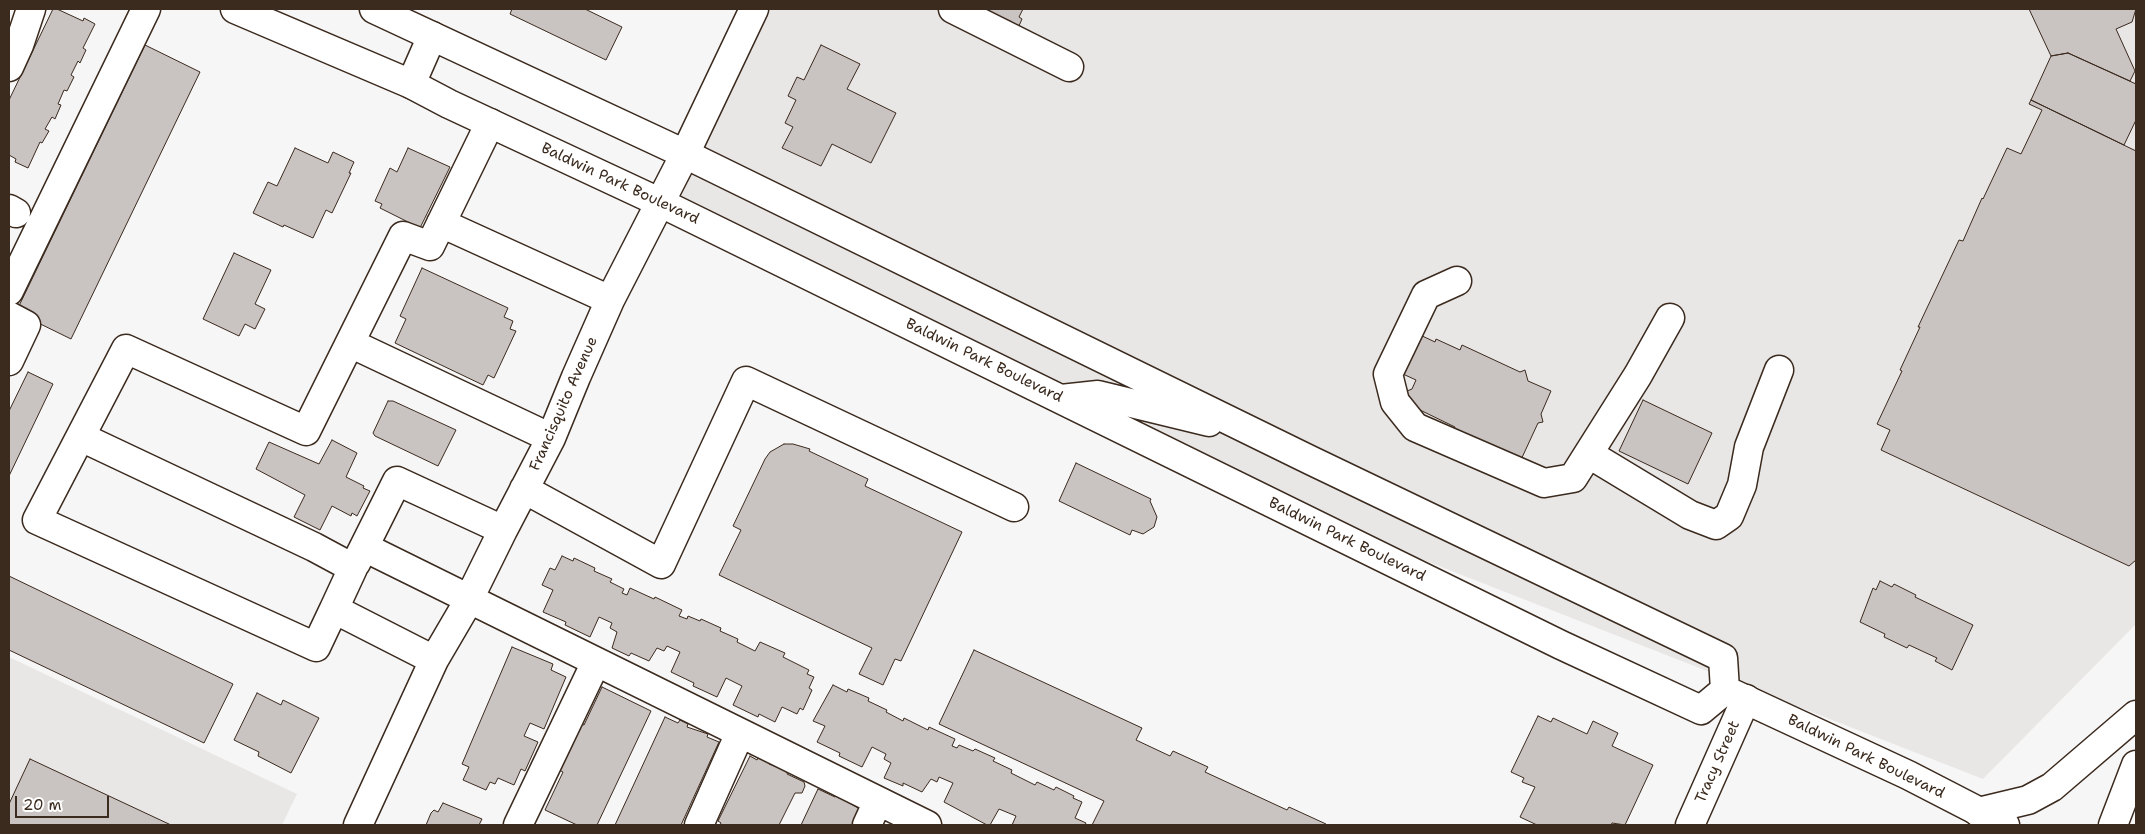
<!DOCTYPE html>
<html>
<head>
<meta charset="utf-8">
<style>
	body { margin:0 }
	#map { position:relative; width:2145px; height:834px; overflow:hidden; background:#f7f6f6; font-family:"Shantell Sans",sans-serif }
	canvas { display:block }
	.frame { position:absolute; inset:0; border:10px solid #3b2a1e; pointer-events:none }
	.scale { position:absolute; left:15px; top:796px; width:94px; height:22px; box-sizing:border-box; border:2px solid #3b2a1e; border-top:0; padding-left:6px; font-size:15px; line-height:18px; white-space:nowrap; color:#3b2a1e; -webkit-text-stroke:4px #fff; paint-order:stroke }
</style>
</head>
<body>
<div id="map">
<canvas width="2145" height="834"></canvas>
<div class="frame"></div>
<div class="scale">20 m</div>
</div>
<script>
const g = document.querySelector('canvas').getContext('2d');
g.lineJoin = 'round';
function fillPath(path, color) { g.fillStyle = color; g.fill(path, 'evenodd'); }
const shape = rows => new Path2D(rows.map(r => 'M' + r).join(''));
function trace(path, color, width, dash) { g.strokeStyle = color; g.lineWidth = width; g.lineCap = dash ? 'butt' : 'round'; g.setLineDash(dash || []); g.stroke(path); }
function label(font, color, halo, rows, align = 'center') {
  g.font = font + ' "Shantell Sans",sans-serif'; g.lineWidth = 4; g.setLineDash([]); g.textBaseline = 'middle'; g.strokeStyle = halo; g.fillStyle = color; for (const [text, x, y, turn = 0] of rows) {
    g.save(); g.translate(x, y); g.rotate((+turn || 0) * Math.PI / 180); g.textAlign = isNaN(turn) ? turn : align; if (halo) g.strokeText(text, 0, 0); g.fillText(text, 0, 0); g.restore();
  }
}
fillPath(shape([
	[754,9,2136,9,2136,624,1983,779,1255,494,659,202],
	[9,657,297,794,282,825,9,825]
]), '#e9e7e6');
const building = shape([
	[53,9,57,9,83,21,84,18,95,24,83,48,86,50,80,63,78,61,71,75,74,77,67,91,64,90,58,104,61,105,55,119,52,117,45,129,49,131,42,143,40,142,28,168,15,162,16,159,9,155,9,100,53,9],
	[512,9,585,9,622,27,606,60,510,14,512,9],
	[984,9,1023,9,1019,17,1022,19,1018,28,1010,24,1012,22,984,9],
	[2029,9,2136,9,2132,22,2116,29,2135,71,2130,81,2068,53,2051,56,2029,9],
	[145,45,200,72,71,339,18,313,17,310,145,45],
	[821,45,860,64,847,89,896,113,871,163,832,144,821,166,782,148,793,127,785,123,796,100,788,96,797,77,804,80,821,45],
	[2068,53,2136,84,2136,120,2124,145,2031,100,2051,56,2068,53],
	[2031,100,2136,151,2136,560,2129,566,1881,450,1890,430,1877,424,1902,371,1900,370,1920,327,1918,327,1959,240,1963,241,1982,198,1983,199,2007,148,2021,154,2042,110,2029,104,2031,100],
	[295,148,328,163,333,152,354,162,349,173,351,173,332,213,326,210,313,238,284,225,283,227,253,213,268,182,277,186,295,148],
	[408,148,450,167,420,228,380,208,382,204,375,201,390,168,397,172,408,148],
	[234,253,271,270,255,304,265,309,255,329,245,324,239,336,203,319,234,253],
	[422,268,508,308,504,317,513,321,510,329,516,331,494,378,488,375,483,385,395,343,406,319,400,316,422,268],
	[1416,333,1435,342,1436,339,1460,350,1462,345,1520,372,1525,370,1528,381,1551,391,1541,414,1543,422,1538,423,1519,464,1449,439,1455,427,1420,410,1409,414,1402,393,1412,389,1416,380,1392,369,1416,333],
	[28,372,53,384,9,476,9,411,28,372],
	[1643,400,1712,433,1688,484,1619,451,1643,400],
	[388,401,393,401,456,430,438,466,375,436,373,433,388,401],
	[332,440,357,453,346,477,364,486,363,488,370,491,357,516,352,513,351,516,332,506,320,530,294,517,305,495,256,469,269,442,319,464,332,440],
	[784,444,793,444,810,449,809,451,868,479,865,486,962,532,901,661,895,659,883,685,859,674,872,648,719,575,741,530,733,526,765,459,770,452,784,444],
	[1076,463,1151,499,1150,501,1157,517,1154,527,1143,534,1132,530,1130,535,1059,501,1076,463],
	[562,556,573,561,574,558,595,568,594,571,612,579,610,582,624,589,622,593,627,595,630,588,654,599,655,597,682,610,679,616,687,619,688,616,700,621,701,619,721,628,720,631,738,639,737,642,755,651,760,642,785,653,783,657,809,670,807,674,814,677,809,688,812,690,803,710,800,708,797,714,782,707,775,722,759,714,758,717,733,705,742,686,726,678,717,697,693,686,694,683,671,672,680,652,667,646,664,651,657,648,649,661,631,653,629,656,612,648,617,632,610,628,612,623,599,617,590,637,565,625,566,622,543,612,553,590,542,585,550,568,555,570,562,556],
	[9,576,233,684,204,743,9,650,9,576],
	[1880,581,1892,587,1894,584,1916,595,1915,597,1973,625,1952,670,1935,661,1937,658,1909,645,1907,648,1884,637,1885,634,1860,622,1873,588,1876,590,1880,581],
	[512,647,553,664,551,670,566,677,544,729,530,723,524,736,538,742,525,771,521,769,514,785,498,778,495,784,490,782,486,790,463,780,469,767,462,764,512,647],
	[974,650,1142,728,1136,740,1170,756,1173,751,1208,767,1205,772,1287,810,1289,807,1326,824,1325,825,1092,825,1104,801,939,724,974,650],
	[833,685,847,692,848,689,869,698,868,701,887,710,886,712,903,721,904,718,928,730,929,727,955,739,952,746,957,748,959,745,973,751,975,749,995,758,993,761,1012,770,1011,773,1035,785,1037,782,1054,790,1056,787,1074,796,1073,798,1082,802,1075,818,1086,823,1085,825,1012,825,1016,816,999,809,990,825,987,825,944,802,953,783,939,777,937,782,931,779,922,792,903,783,903,786,884,778,891,763,884,759,886,754,872,747,862,767,839,756,840,753,817,742,825,726,813,721,833,685],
	[602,687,651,711,597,825,577,825,545,810,563,772,559,770,581,724,584,725,602,687],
	[257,693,281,705,283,700,319,718,291,773,258,756,259,752,234,740,257,693],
	[1538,716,1551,722,1553,718,1587,734,1593,721,1618,733,1612,746,1653,765,1625,825,1612,823,1611,825,1537,825,1520,817,1535,787,1522,782,1524,778,1511,772,1538,716],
	[665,717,678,723,680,720,688,724,687,727,708,734,707,737,719,742,681,825,615,825,665,717],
	[750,756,757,760,759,756,770,762,769,764,788,771,787,774,804,782,805,786,802,793,795,793,779,825,720,825,721,823,718,821,750,756],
	[30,759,171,825,9,825,9,804,30,759],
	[818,789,835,797,836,795,868,814,862,825,801,825,818,789],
	[443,803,482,819,479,825,426,825,431,813,434,810,438,812,443,803]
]);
fillPath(building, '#c9c3c1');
trace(building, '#3b2a1e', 1);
const minor = shape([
	[953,9,1069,67],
	[9,67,19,45,31,9],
	[411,84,432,36],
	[9,209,16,213],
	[441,223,610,300],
	[1457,281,1426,295,1388,374,1395,402,1415,427,1544,483,1573,478,1638,375,1670,318],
	[9,291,146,9],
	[9,316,26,325,9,361],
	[350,343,551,438],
	[81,437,314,547,353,568,334,609],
	[1589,454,1690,515,1716,525,1729,516,1742,485,1749,447,1779,370],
	[524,489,661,564,746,381,1014,507],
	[364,547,927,825],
	[356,563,397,481,503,530],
	[434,660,334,609,316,647,37,520,126,349,306,431,403,236,430,246,490,123],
	[358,825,434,660,465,607,503,530,551,438,576,377,610,300,685,154,754,9],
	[518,825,596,662],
	[699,825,740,733],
	[867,825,878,801],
	[1690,825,1746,699]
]);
const major = shape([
	[235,9,411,84,449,104,659,202,1561,645,1701,710,1725,690],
	[374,9,685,154,1310,460,1723,658,1725,690],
	[1061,399,1098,395,1209,422],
	[1725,690,1908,775,2005,825]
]);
const highway = shape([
	[1978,812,2028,800,2052,787,2136,715],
	[2113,825,2136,765]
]);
trace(minor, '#3b2a1e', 31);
trace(major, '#3b2a1e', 31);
trace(highway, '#3b2a1e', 31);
trace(minor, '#fff', 28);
trace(major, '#fff', 28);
trace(highway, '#fff', 28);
label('15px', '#3b2a1e', '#fff', [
	["Baldwin Park Boulevard",620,184,25],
	["Baldwin Park Boulevard",984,361,26],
	["Francisquito Avenue",564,404,-66],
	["Baldwin Park Boulevard",1347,540,26],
	["Baldwin Park Boulevard",1866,757,26],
	["Tracy Street",1718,762,-66]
]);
</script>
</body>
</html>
